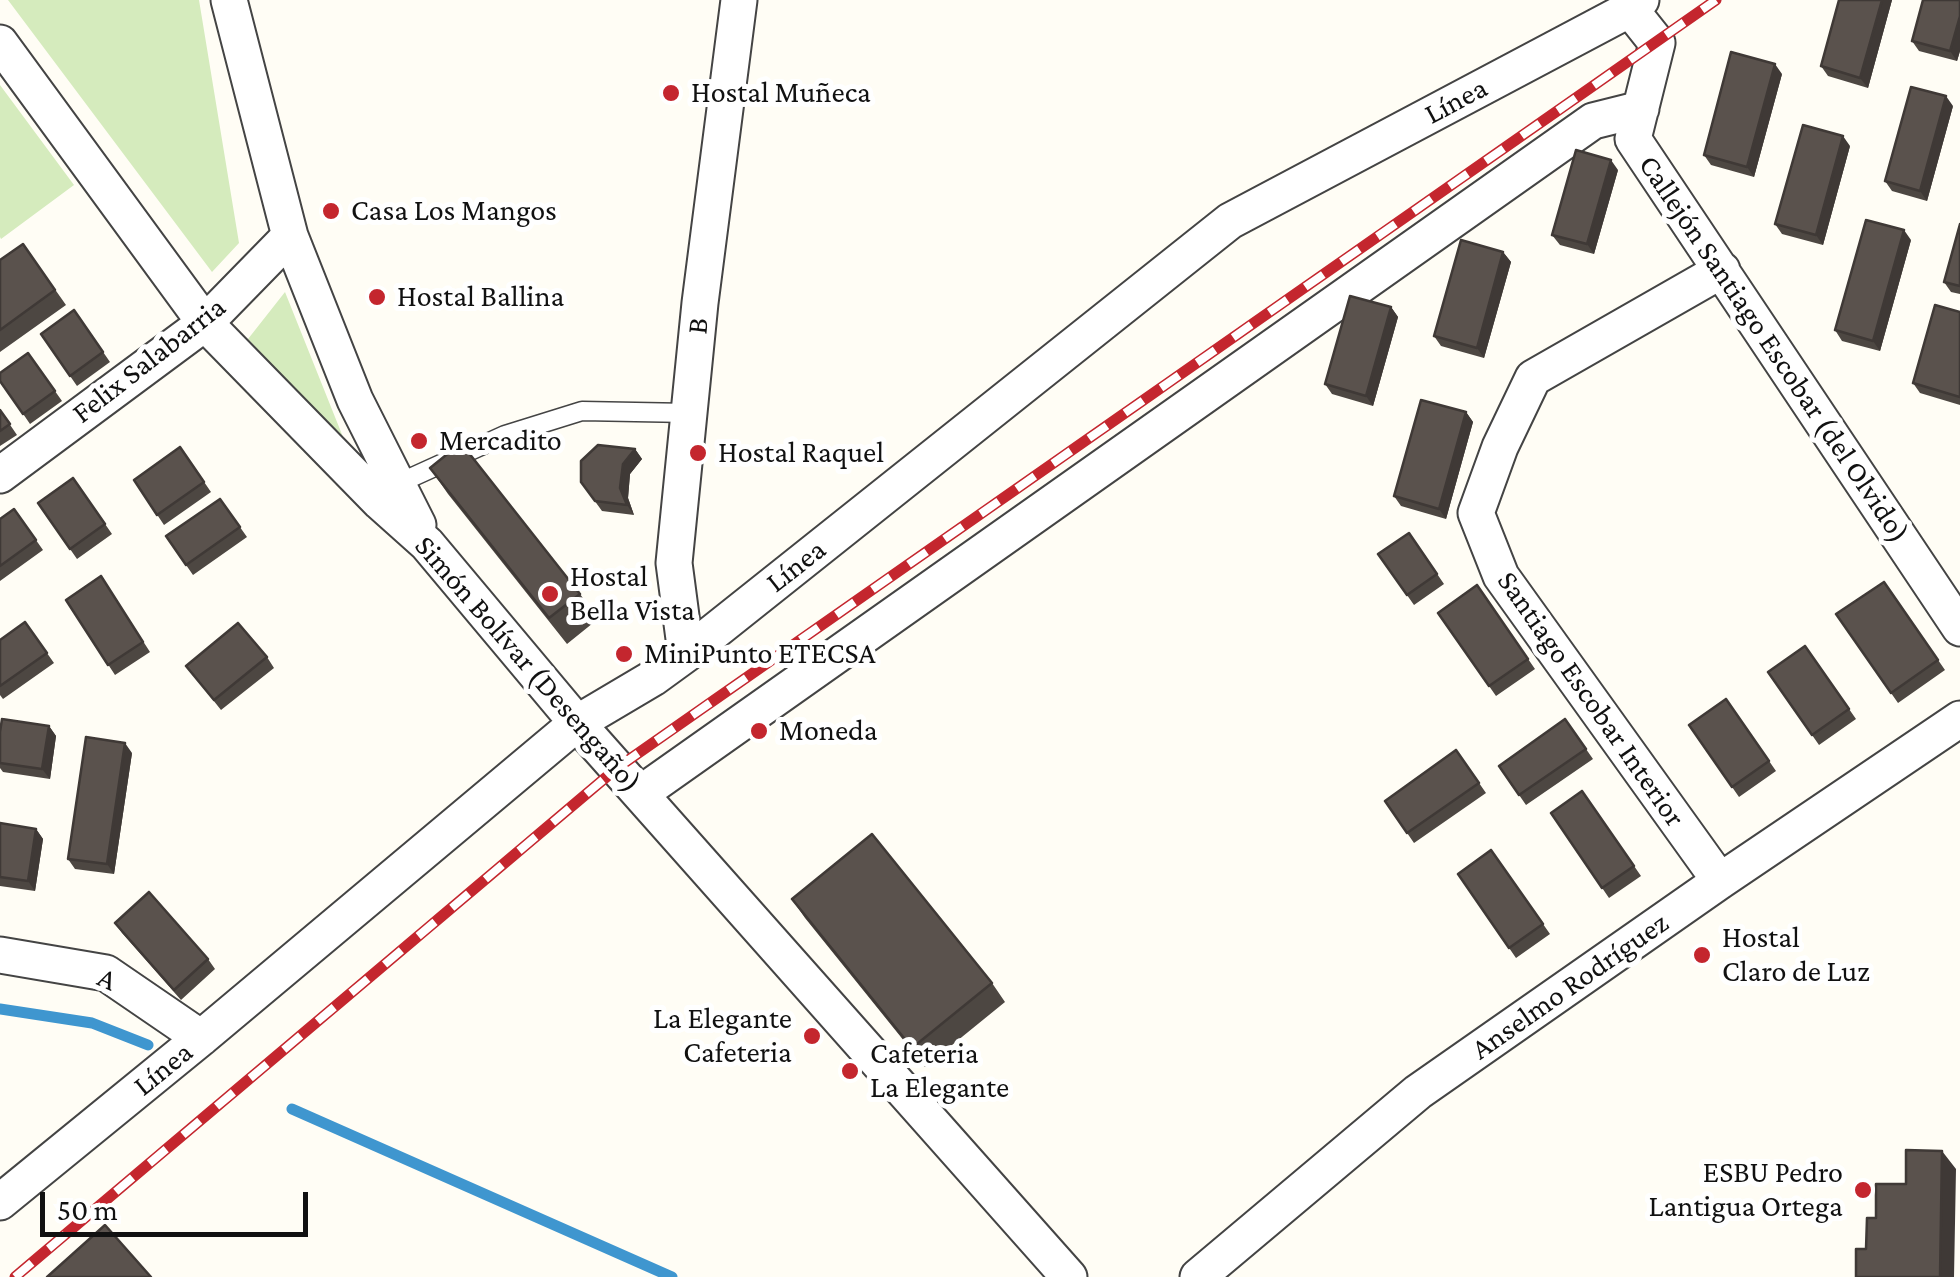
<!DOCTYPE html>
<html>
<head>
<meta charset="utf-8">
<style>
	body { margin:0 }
	#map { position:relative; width:1960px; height:1277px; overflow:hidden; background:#fffdf5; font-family:"Crimson Pro",serif }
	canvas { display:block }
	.scale { position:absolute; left:40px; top:1192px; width:268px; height:45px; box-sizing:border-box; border:5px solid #111; border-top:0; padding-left:12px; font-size:30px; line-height:35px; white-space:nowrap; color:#111; -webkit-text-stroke:8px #fff; paint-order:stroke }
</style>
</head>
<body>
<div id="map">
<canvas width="1960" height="1277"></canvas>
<div class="scale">50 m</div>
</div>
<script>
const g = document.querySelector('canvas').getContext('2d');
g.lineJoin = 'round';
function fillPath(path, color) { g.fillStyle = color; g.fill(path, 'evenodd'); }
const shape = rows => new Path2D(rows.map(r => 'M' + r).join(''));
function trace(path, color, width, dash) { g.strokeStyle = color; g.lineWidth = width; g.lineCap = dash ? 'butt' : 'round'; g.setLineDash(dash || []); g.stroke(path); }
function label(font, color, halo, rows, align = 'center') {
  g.font = font + ' "Crimson Pro",serif'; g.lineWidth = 10; g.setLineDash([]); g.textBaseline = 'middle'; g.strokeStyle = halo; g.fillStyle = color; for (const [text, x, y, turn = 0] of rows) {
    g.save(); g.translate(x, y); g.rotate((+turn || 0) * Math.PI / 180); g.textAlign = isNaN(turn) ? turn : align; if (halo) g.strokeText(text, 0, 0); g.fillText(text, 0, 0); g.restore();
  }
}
fillPath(shape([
	[8,0,199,0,239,243,212,272],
	[0,85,74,185,1,239,0,237],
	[285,292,347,447,248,339]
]), '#d5ebbd');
trace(shape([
	[0,1009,92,1023,148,1045],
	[292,1109,672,1277]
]), '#3f96cf', 11);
const lane = shape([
	[397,484,505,435,582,411,689,413]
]);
const street = shape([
	[229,0,290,236,355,400,418,525],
	[1630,9,1657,43,1633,139,1960,628],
	[0,43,205,323,380,502,427,544,577,723,1069,1277],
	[0,475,205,323,290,236],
	[686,654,674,563,700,303,739,0],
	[640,794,1593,121,1641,109],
	[1720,881,1501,576,1476,513,1500,447,1533,378,1722,270],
	[0,955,106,973,201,1038],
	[0,1202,201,1038,577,723,653,678,686,654,1230,221,1630,9,1641,0],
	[1198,1277,1418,1092,1720,881,1960,719]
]);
trace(lane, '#444', 21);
trace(street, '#444', 39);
trace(lane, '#fff', 18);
trace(street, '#fff', 35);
const rail = shape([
	[15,1277,617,768,1716,0]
]);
trace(rail, '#c4262e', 11);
trace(rail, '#fff', 8, [22]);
fillPath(shape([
	[1839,0,1892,0,1868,88,1828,76,1821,66],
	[1960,0,1960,51,1957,61,1919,51,1912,41],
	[1782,74,1754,177,1711,165,1704,155],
	[1953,106,1927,201,1892,191,1885,181],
	[1850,146,1823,245,1782,234,1775,224],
	[1618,170,1594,254,1560,245,1552,235],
	[1960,224,1960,294,1951,292,1944,282],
	[1911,240,1880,351,1842,341,1835,330],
	[23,244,66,305,0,352,0,260],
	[1503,252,1511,262,1484,358,1441,346,1434,336],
	[1391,307,1398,317,1373,406,1332,394,1325,384],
	[74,310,110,362,77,386,41,334],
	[1960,312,1960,405,1920,393,1913,383],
	[28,353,62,401,30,424,0,380],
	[0,410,17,435,0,446],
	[1466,412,1473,422,1446,519,1401,506,1394,496],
	[180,447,211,492,164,525,134,480],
	[635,449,642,459,630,474,628,498,634,515,602,511,581,482],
	[430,468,580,594,598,619,567,644,448,494],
	[73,478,112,534,77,559,38,503],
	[220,499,247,537,193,575,166,536],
	[14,509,43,550,0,581,0,519],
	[1409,533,1444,584,1414,605,1378,554],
	[101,576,150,652,115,675,66,600],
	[1884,582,1945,670,1898,703,1836,614],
	[1477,585,1535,669,1496,696,1438,613],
	[25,622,54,663,3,699,0,695,0,640],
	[1805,646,1856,719,1819,745,1768,672],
	[267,657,274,668,221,710,186,666],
	[1726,699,1776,771,1739,797,1689,725],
	[1565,719,1593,759,1526,805,1499,766],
	[49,726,56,736,50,779,3,772,0,768,0,732],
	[1456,750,1486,793,1414,843,1385,801],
	[132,753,114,874,75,869,68,859],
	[1582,791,1641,876,1609,898,1551,813],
	[0,823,36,829,43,839,35,891,0,886],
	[1491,850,1550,934,1516,958,1458,874],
	[792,899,992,983,1005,1002,925,1067,805,918],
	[115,923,208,959,215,969,181,1000,122,933]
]), '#4d4742');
fillPath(shape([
	[1882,0,1892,0,1868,88,1860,78],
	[1960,16,1960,51,1957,61,1950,51],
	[1775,64,1782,74,1754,177,1747,167],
	[1946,96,1953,106,1927,201,1920,191],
	[1843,136,1850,146,1823,245,1816,235],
	[1611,160,1618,170,1594,254,1587,244],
	[1904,230,1911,240,1880,351,1873,341],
	[1503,252,1511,262,1484,358,1477,348],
	[1391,307,1398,317,1373,406,1366,396],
	[1466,412,1473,422,1446,519,1439,509],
	[635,449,642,459,630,474,628,498,634,515,627,505,620,488,623,464],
	[49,726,56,736,50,779,42,769],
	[125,743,132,753,114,874,107,864],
	[36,829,43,839,35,891,28,881],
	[1942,1151,1956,1169,1954,1277,1940,1277]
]), '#3f3936');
const building = shape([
	[1839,0,1882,0,1860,78,1821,66,1839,0],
	[1923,0,1960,0,1960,16,1950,51,1912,41,1923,0],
	[1731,52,1775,64,1747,167,1704,155,1731,52],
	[1911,87,1946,96,1920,191,1885,181,1911,87],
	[1803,125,1843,136,1816,235,1775,224,1803,125],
	[1576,150,1611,160,1587,244,1552,235,1576,150],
	[1866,220,1904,230,1873,341,1835,330,1866,220],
	[1960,224,1960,286,1944,282,1960,224],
	[1461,240,1503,252,1477,348,1434,336,1461,240],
	[23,244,55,290,0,330,0,260,23,244],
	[1350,296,1391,307,1366,396,1325,384,1350,296],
	[1935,305,1960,312,1960,397,1913,383,1935,305],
	[74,310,103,352,70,376,41,334,74,310],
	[28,353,55,391,23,414,0,381,0,373,28,353],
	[1421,400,1466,412,1439,509,1394,496,1421,400],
	[0,410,10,424,0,431,0,410],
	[461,443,580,594,549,618,430,468,461,443],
	[598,445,635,449,623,464,620,488,627,505,595,501,581,482,581,461,598,445],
	[180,447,204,482,157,515,134,480,180,447],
	[73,478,105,524,70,549,38,503,73,478],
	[220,499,240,527,186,565,166,536,220,499],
	[14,509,36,540,0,566,0,519,14,509],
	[1409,533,1437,574,1407,595,1378,554,1409,533],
	[101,576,143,642,108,665,66,600,101,576],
	[1884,582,1938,660,1891,693,1836,614,1884,582],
	[1477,585,1528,659,1489,686,1438,613,1477,585],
	[25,622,47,653,0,686,0,640,25,622],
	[238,623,267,657,214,700,186,666,238,623],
	[1805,646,1849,709,1812,735,1768,672,1805,646],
	[1726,699,1769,761,1732,787,1689,725,1726,699],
	[2,719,49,726,42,769,0,763,0,732,2,719],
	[1565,719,1586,749,1519,795,1499,766,1565,719],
	[86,737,125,743,107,864,68,859,86,737],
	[1456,750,1479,783,1407,833,1385,801,1456,750],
	[1582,791,1634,866,1602,888,1551,813,1582,791],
	[0,823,36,829,28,881,0,877,0,823],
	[872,834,992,983,912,1048,792,899,872,834],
	[1491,850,1543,924,1509,948,1458,874,1491,850],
	[149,892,208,959,174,990,115,923,149,892],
	[1906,1150,1942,1151,1940,1277,1856,1277,1856,1249,1866,1249,1867,1218,1876,1218,1876,1184,1906,1184,1906,1150],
	[105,1225,151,1277,47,1277,105,1225]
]);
fillPath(building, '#5a524d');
trace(building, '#3f3936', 2.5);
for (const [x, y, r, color] of [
	[671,93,10,"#c4262e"],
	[331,211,10,"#c4262e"],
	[377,297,10,"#c4262e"],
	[419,441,10,"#c4262e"],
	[698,453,10,"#c4262e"],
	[550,594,10,"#c4262e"],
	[624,654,10,"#c4262e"],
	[759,731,10,"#c4262e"],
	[1702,955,10,"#c4262e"],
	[812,1036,10,"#c4262e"],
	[850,1071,10,"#c4262e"],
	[1863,1190,10,"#c4262e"]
]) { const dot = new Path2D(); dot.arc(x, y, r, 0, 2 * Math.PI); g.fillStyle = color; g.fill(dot); trace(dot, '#fff', 4); }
label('30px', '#111', '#fff', [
	["Hostal Muñeca",691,93],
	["Casa Los Mangos",351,211],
	["Hostal Ballina",397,297],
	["Mercadito",439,441],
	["Hostal Raquel",718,453],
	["Hostal",570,577],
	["Bella Vista",570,611],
	["MiniPunto ETECSA",644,654],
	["Moneda",779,731],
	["Hostal",1722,938],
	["Claro de Luz",1722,972],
	["La Elegante",792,1019,"right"],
	["Cafeteria",792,1053,"right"],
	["Cafeteria",870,1054],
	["La Elegante",870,1088],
	["ESBU Pedro",1843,1173,"right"],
	["Lantigua Ortega",1843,1207,"right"]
], 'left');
label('30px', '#111', '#fff', [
	["Línea",1456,101,-28],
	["B",698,326,-84],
	["Callejón Santiago Escobar (del Olvido)",1774,349,56],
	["Felix Salabarria",149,360,-38],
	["Línea",796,566,-38],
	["Simón Bolívar (Desengaño)",528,664,49],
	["Santiago Escobar Interior",1591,699,55],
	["A",107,979,24],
	["Anselmo Rodríguez",1570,986,-35],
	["Línea",163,1069,-39]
]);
</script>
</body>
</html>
